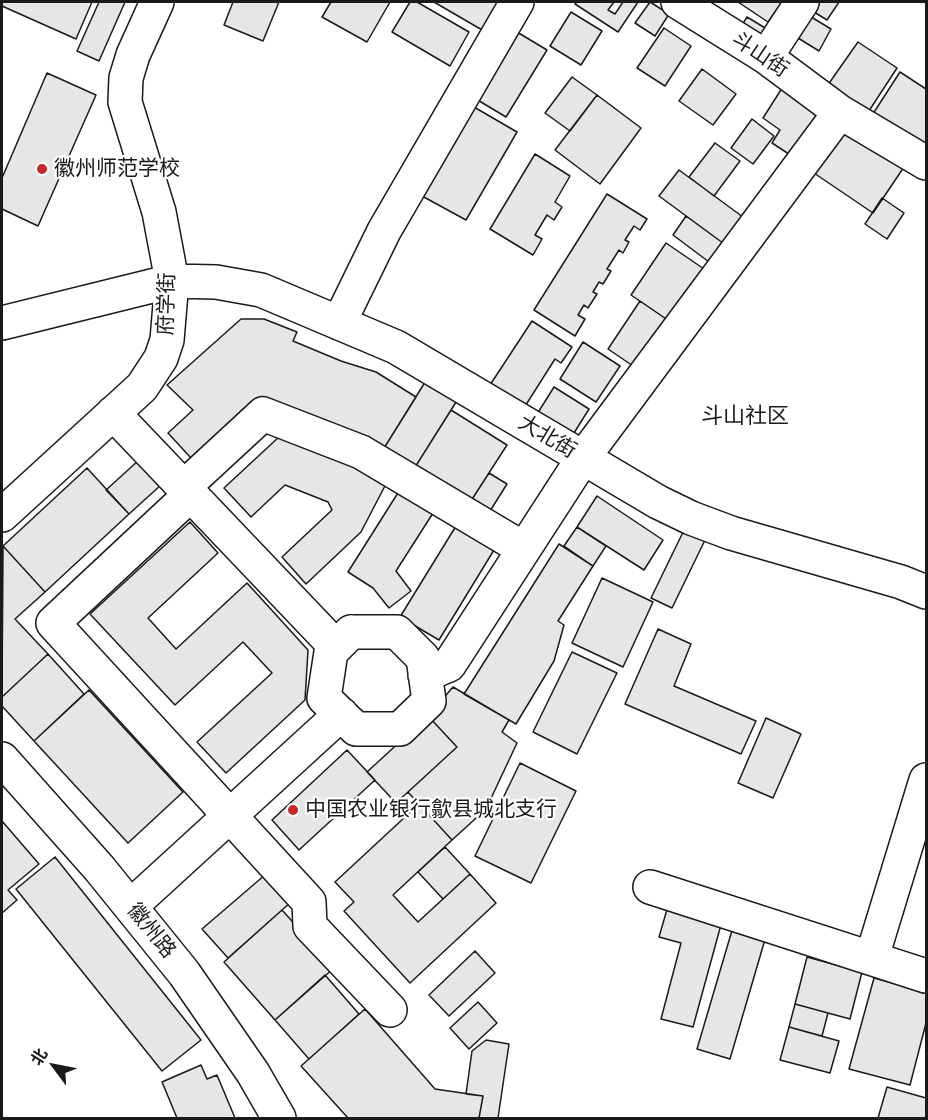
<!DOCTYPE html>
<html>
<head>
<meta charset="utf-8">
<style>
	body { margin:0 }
	#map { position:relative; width:928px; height:1120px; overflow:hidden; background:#fff; font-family:Lora,"Noto Sans SC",serif }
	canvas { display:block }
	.frame { position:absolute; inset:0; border:3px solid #1a1a1a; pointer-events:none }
	.north { position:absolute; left:24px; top:1036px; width:60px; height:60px; -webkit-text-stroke:4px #fff; paint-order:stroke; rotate:302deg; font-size:16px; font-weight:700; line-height:24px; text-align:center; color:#1a1a1a }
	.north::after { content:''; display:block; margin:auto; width:21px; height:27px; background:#1a1a1a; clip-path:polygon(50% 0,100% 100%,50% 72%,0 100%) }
</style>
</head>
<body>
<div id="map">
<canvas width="928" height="1120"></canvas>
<div class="frame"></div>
<div class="north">北</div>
</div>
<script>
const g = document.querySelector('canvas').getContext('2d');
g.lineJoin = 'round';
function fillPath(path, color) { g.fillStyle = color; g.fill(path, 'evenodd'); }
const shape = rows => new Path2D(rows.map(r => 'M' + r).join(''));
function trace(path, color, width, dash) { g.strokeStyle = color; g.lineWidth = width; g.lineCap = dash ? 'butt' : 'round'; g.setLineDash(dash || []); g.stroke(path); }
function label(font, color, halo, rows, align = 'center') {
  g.font = font + ' Lora,"Noto Sans SC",serif'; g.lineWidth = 4.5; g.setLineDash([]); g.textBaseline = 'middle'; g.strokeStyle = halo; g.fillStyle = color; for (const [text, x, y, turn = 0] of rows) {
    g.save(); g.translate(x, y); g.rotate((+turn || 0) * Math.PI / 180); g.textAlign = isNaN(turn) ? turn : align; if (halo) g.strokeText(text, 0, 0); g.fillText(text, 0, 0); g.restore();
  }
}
const building = shape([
	[2,2,92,2,76,39,2,6,2,2],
	[99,2,125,2,99,61,77,51,99,2],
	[233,2,279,2,263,41,224,25,233,2],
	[331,2,390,2,367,42,322,17,331,2],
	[410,2,417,2,469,32,450,66,392,32,410,2],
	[434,2,508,2,489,34,434,2],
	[577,2,614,2,608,10,615,14,623,2,638,2,618,32,575,4,577,2],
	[650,2,669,14,655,36,635,23,650,2],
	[738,2,782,2,768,22,738,2],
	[810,2,839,2,827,20,806,7,810,2],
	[571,12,602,31,581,65,550,46,571,12],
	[803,12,831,29,819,51,790,33,803,12],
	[747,17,775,34,766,50,737,33,747,17],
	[664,28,691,46,665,86,637,68,664,28],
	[517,32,547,50,506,117,476,99,517,32],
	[858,42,897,68,865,117,825,89,858,42],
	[702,69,736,94,713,125,679,101,702,69],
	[900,72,926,89,926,157,869,120,900,72],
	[47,73,96,95,38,226,2,209,2,178,47,73],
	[572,77,597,95,570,131,545,113,572,77],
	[784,85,829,114,798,160,772,143,780,130,763,118,784,85],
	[597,95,641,128,600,184,555,150,597,95],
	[474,107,517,132,466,220,422,196,474,107],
	[752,119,774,136,753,164,731,148,752,119],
	[840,122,904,167,873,213,808,169,840,122],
	[715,143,740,161,714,196,689,177,715,143],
	[535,154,570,176,555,202,562,207,554,220,547,215,535,235,542,239,533,255,490,229,535,154],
	[679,170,747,220,727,246,659,196,679,170],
	[607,194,647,219,640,230,634,226,625,240,629,242,623,253,619,250,607,269,611,271,603,284,599,282,593,292,597,294,588,308,584,305,578,315,585,319,575,336,534,310,607,194],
	[882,198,904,213,887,239,865,224,882,198],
	[686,216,727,246,713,265,673,235,686,216],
	[666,243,707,271,672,323,631,295,666,243],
	[640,301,672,323,639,370,608,349,640,301],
	[241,319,264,319,297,332,293,341,341,361,376,372,416,397,381,453,342,433,251,402,191,458,168,433,193,410,167,385,241,319],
	[532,321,572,347,561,363,555,359,522,411,488,388,532,321],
	[583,342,620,366,596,402,560,379,583,342],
	[427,379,458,399,412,472,381,453,427,379],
	[554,387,589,409,569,441,534,419,554,387],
	[451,410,507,445,467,507,412,472,451,410],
	[280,436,388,480,361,532,306,584,282,557,332,510,328,502,285,485,251,517,224,488,280,436],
	[139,460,162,484,129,514,106,490,139,460],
	[87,468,129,514,45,592,3,546,87,468],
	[489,473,507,484,485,519,467,507,489,473],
	[401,488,435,510,396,571,411,591,389,608,373,588,348,572,401,488],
	[597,496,663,540,644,570,577,527,597,496],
	[190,522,218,553,148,618,176,649,247,583,308,650,305,700,226,773,197,742,272,673,243,642,175,705,90,614,190,522],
	[456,526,494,550,439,640,400,617,456,526],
	[686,526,707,536,672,608,651,598,686,526],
	[577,527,606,546,593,566,564,546,577,527],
	[559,544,593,566,558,621,564,625,554,661,516,724,464,694,559,544],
	[3,546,45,592,15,619,48,654,2,697,3,546],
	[602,578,653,602,623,667,572,643,602,578],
	[658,629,691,644,674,686,756,721,741,754,625,704,658,629],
	[572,652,617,673,577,754,533,732,572,652],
	[48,654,84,694,34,741,2,706,2,697,48,654],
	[453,687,509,720,502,732,517,743,486,809,452,840,408,792,457,747,428,716,453,687],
	[89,690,183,792,128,843,34,741,89,690],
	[428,716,457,747,396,803,367,772,428,716],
	[766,718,801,734,773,798,738,783,766,718],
	[347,750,375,780,299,850,272,820,347,750],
	[520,763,576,791,531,883,475,856,520,763],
	[419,804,452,840,393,895,418,922,470,874,496,903,410,983,344,911,354,902,335,882,419,804],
	[2,821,39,864,8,890,17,900,2,913,2,821],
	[445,847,470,874,443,899,418,872,445,847],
	[55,857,201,1040,162,1071,16,889,55,857],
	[266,874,291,902,228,958,202,929,266,874],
	[668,906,722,921,693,1027,661,1019,681,943,659,937,668,906],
	[282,910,334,968,275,1020,224,962,282,910],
	[733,927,766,936,730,1059,697,1049,733,927],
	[475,951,495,973,449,1016,429,995,475,951],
	[807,957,862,972,850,1019,795,1004,807,957],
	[325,975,359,1014,309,1059,275,1020,325,975],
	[874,978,926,992,926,1023,910,1085,849,1069,874,978],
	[478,1002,497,1023,469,1049,450,1028,478,1002],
	[795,1004,828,1013,822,1036,789,1027,795,1004],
	[365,1009,435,1089,483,1096,479,1118,348,1118,301,1066,365,1009],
	[789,1027,839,1041,830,1073,780,1060,789,1027],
	[486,1040,509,1044,498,1118,479,1118,483,1096,466,1094,472,1051,486,1040],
	[201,1065,207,1079,217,1075,235,1118,177,1118,162,1082,201,1065],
	[887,1087,926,1098,926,1118,878,1118,887,1087]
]);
fillPath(building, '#e6e6e6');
trace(building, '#1a1a1a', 1.5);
const minor = shape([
	[678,2,766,57,840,112,926,163],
	[766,57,802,2],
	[2,323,172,281,216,282,261,290,396,347,658,502,691,518,731,533,901,582,926,592],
	[339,323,384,231,517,2],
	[113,413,336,647],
	[184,487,263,414,361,452,524,549],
	[191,494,53,623,309,902,310,926,390,1010],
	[2,515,142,387,161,358,167,340,172,281,159,212,125,102,126,78,133,55,157,2],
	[351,632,397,632,423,658,429,701,400,729,356,729,324,698,331,652,351,632],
	[425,675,449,665,583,458,840,112],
	[650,887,926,976],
	[131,906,341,714],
	[872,957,926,780]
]);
const major = shape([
	[2,759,99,868,184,973,253,1073,279,1118]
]);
trace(minor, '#1a1a1a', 36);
trace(major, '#1a1a1a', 36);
trace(minor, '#fff', 33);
trace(major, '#fff', 33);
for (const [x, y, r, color] of [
	[42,169,6,"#c62828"],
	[293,810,6,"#c62828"]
]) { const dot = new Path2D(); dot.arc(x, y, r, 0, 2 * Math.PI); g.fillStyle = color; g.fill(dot); trace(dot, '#fff', 2); }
label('21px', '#1a1a1a', '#fff', [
	["斗山街",760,55,34],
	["府学街",167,304,-88],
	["大北街",547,437,31],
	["徽州路",151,931,51]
]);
label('21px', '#1a1a1a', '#fff', [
	["徽州师范学校",54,169],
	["中国农业银行歙县城北支行",305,810]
], 'left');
label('22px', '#1a1a1a', '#fff', [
	["斗山社区",745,417]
]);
</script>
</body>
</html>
